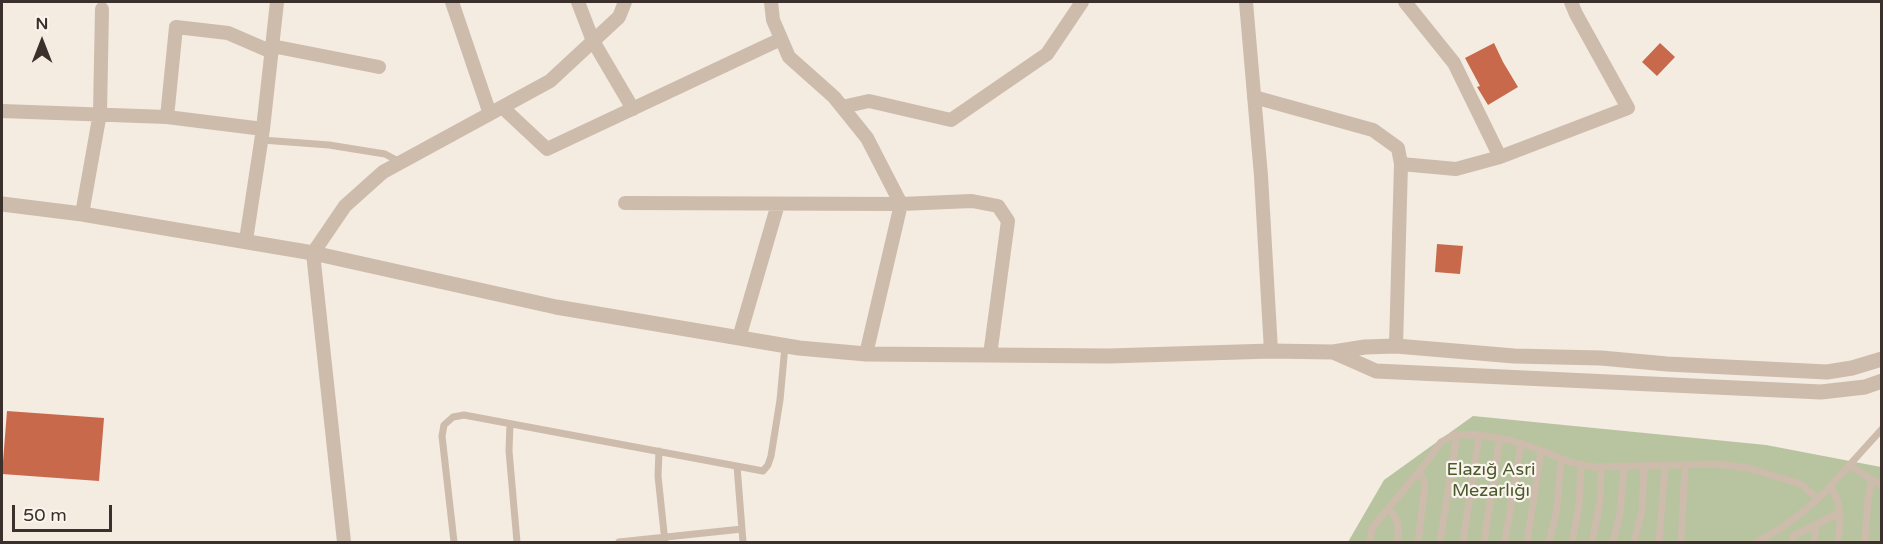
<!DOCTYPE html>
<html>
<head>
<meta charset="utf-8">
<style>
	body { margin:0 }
	#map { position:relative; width:1883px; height:544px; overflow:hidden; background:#f4ebe1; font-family:"Varela Round",sans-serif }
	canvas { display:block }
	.frame { position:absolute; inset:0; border:3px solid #3b302b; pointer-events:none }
	.north { position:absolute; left:12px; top:12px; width:60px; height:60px; -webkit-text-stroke:4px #fbf5ee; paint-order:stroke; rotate:0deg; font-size:16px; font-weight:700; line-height:24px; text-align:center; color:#3b302b }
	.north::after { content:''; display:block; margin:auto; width:21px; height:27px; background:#3b302b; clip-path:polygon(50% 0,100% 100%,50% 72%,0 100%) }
	.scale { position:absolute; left:12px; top:505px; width:100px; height:27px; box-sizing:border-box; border:3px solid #3b302b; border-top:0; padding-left:8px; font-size:18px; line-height:21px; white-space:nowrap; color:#3b302b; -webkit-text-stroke:4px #fbf5ee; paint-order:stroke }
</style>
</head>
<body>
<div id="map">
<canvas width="1883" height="544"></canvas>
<div class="frame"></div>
<div class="north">N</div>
<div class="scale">50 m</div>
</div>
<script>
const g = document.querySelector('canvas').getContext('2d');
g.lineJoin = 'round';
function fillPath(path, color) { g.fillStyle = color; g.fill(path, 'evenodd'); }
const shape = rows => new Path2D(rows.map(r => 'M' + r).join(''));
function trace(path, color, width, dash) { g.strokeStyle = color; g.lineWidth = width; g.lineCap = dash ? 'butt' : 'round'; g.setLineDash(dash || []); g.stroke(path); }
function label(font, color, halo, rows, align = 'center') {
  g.font = font + ' "Varela Round",sans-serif'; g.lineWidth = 4.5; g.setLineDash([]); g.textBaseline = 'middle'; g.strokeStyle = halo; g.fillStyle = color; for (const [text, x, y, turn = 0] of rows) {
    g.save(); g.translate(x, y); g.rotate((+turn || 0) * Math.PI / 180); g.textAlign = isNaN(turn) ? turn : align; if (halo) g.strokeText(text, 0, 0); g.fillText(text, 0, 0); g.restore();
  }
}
fillPath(shape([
	[1473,416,1766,445,1881,467,1881,542,1348,542,1384,480]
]), '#b8c4a0');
fillPath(shape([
	[1494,43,1503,62,1518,87,1488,105,1477,87,1480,86,1465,58],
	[1660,43,1675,57,1657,76,1642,62],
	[1437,244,1463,246,1460,274,1435,272],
	[7,411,104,418,99,481,2,474]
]), '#c8694b');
trace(shape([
	[262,140,329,145,385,154,400,162],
	[510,424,509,451,517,542],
	[659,451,658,476,665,542],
	[1849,465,1882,486],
	[737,466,743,542],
	[1831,486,1838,502,1840,523,1838,542],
	[1388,509,1393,514,1398,524,1398,542],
	[454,542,442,436,444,425,453,417,464,415,763,471,768,465,771,456,780,400,785,346],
	[619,542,742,529],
	[1370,542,1372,528,1426,463,1441,442,1454,435,1479,435,1510,440,1535,448,1570,462,1592,467,1716,464,1748,468,1801,484,1818,499],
	[1418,542,1425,485,1420,471],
	[1440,542,1457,435],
	[1463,542,1479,435],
	[1484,542,1500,438],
	[1505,542,1521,443],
	[1527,542,1541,451],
	[1549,542,1557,508,1560,471,1562,459],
	[1572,542,1579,505,1581,465],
	[1592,542,1600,503,1601,468],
	[1613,542,1620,512,1624,467],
	[1634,542,1642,511,1644,466],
	[1659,542,1665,465],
	[1681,542,1685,465],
	[1756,542,1780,529,1809,507,1825,492,1882,429],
	[1792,542,1793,536,1839,513],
	[1814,542,1816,525],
	[1865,542,1868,498,1872,480]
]), '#cdbbac', 7);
trace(shape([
	[452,2,490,114],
	[578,2,593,41,633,109],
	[771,2,773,20,789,57,834,97,867,138,901,204,866,354],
	[1246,2,1261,176,1271,351],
	[1405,2,1454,63,1500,157],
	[272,46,379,67],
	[1254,97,1373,130,1398,148,1401,164,1396,346],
	[502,107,547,149,781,39],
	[842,107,869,101,951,120,1047,54,1082,2],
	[2,111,167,117,263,129],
	[167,117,176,27,228,33,272,52],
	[1401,164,1456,169,1500,157,1628,108,1576,14,1571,2],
	[625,203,901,204,972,201,998,206,1008,221,990,355],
	[82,214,100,113,102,9],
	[246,240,263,129,277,2],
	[739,338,778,204],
	[344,542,313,253,345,206,383,172,550,81,619,17,625,2]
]), '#cdbbac', 14);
trace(shape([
	[2,204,82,214,313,253,556,307,799,348,866,354,1109,356,1271,351,1333,352,1365,347,1396,346,1514,356,1601,358,1667,364,1827,372,1852,368,1882,359],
	[1333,352,1376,371,1821,392,1865,387,1882,381]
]), '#cdbbac', 15);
label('18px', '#4a5a2e', '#fbf5ee', [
	["Elazığ Asri",1491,470],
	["Mezarlığı",1491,491]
]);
</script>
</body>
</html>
